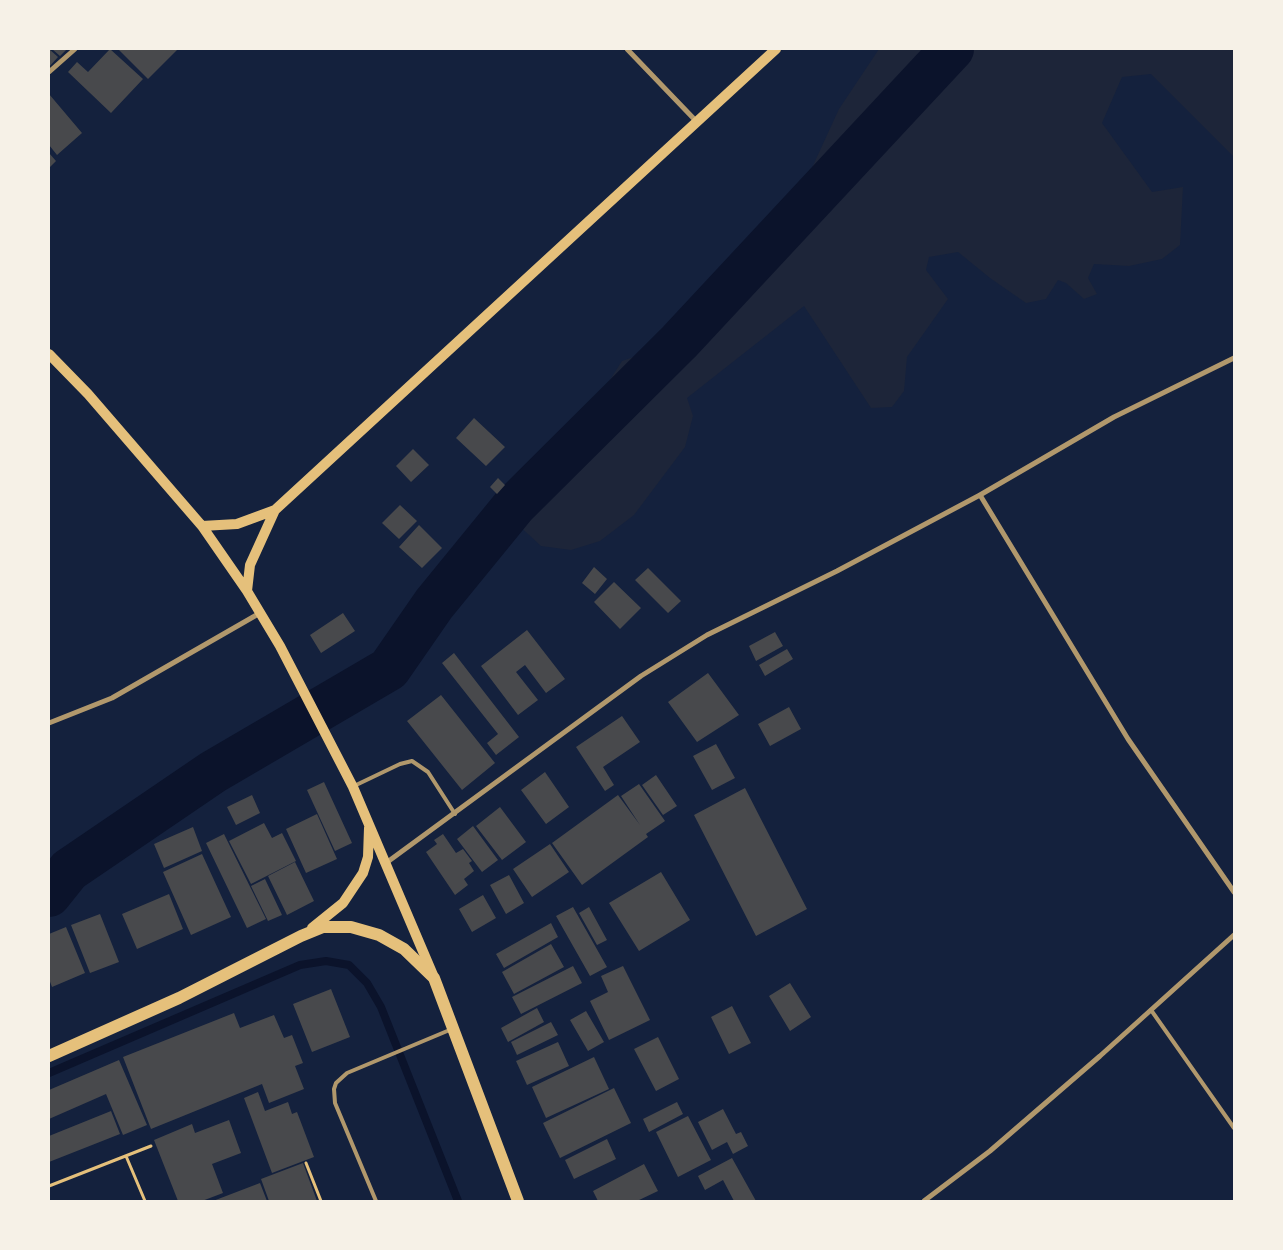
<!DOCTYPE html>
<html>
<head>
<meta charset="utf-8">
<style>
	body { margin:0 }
	#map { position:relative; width:1283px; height:1250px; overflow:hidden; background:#14213d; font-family:"DM Sans",sans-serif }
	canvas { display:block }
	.frame { position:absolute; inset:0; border:50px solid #f6f1e7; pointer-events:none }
</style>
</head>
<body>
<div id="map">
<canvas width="1283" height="1250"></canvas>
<div class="frame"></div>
</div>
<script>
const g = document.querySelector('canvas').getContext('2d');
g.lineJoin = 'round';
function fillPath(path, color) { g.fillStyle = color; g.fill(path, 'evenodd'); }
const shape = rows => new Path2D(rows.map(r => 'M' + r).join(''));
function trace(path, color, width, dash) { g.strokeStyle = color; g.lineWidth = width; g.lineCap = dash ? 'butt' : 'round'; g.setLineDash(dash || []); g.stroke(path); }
fillPath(shape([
	[879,49,1234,49,1234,157,1151,74,1122,77,1102,123,1152,192,1183,187,1180,245,1162,259,1129,266,1094,264,1088,278,1097,294,1084,299,1066,283,1058,280,1046,299,1026,303,990,278,958,252,929,257,926,270,948,299,907,357,904,391,892,407,871,408,804,306,687,398,693,416,685,447,634,515,600,541,571,550,541,546,500,508,595,403,622,361,705,332,764,272,839,109]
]), '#1d2539');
trace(shape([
	[49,1073,300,965,326,961,349,965,367,983,381,1007,458,1201]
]), '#0b132b', 8);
trace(shape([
	[49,895,69,870,213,772,389,669,434,604,514,506,679,342,952,49]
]), '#0b132b', 44);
fillPath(shape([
	[49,49,58,57,49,67],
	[52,49,67,49,60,56],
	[110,49,143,79,111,113,68,72,77,62,88,72],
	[118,49,178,49,148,79],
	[49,94,82,133,57,155,49,145],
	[49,153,56,161,49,168],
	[474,418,505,447,486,466,456,438],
	[413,449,429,465,411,482,396,466],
	[498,478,505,485,497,494,490,487],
	[400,505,417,521,399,539,382,523],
	[419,525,442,548,422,568,399,547],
	[594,567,607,579,595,594,582,583],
	[648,568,681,601,668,613,635,580],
	[614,582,641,608,620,629,594,602],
	[343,613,355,631,321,653,310,635],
	[527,630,565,679,546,693,525,665,516,672,538,700,518,715,481,666],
	[775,632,783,646,756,661,749,646],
	[787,649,793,659,765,676,759,665],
	[454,653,519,737,496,755,487,743,498,734,442,663],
	[708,673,739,715,697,742,668,702],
	[441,695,495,763,462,790,407,721],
	[789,707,801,729,770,746,758,724],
	[622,716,640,742,603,767,614,785,605,791,576,747],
	[716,744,735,778,712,790,693,756],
	[545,772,569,807,546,824,521,790],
	[656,775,677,806,663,815,642,785],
	[324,782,352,843,335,851,307,790],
	[639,784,665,821,646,834,648,837,582,885,552,843,618,795,640,825,621,796],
	[745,788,807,909,756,936,694,815],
	[252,795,260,813,236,825,227,807],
	[500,807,526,842,502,860,476,826],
	[317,814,337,859,306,873,286,829],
	[264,823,272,838,282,833,296,861,251,884,229,841],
	[473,826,498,860,482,872,457,839],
	[193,827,202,851,164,868,154,844],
	[224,834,266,919,247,928,206,843],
	[443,834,456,853,463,849,472,861,469,863,474,871,464,879,468,885,455,895,426,852,437,844,434,840],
	[550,844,569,872,532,897,513,869],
	[202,854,231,917,191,935,163,872],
	[295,862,314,901,287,915,268,876],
	[661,872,690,920,639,951,609,903],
	[509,875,524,903,506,914,490,885],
	[265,879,282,915,268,921,251,886],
	[169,894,183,929,137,949,122,914],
	[483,895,496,918,472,932,459,909],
	[573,907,607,967,590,976,556,916],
	[589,907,607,940,597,945,579,913],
	[100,914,119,962,90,973,71,925],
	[551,923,558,937,504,968,496,954],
	[66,927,85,973,52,987,49,979,49,934],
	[551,944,564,967,514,994,502,972],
	[573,966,582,983,521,1014,512,997],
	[623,966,650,1020,609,1040,590,1001,608,992,601,976],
	[790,983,811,1017,790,1031,769,996],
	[331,989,350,1037,312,1052,293,1004],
	[732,1006,751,1043,729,1054,711,1017],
	[537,1008,544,1022,508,1042,501,1028],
	[586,1011,604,1042,588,1051,570,1020],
	[234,1013,240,1028,274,1015,284,1038,292,1035,303,1063,295,1066,304,1089,269,1103,262,1084,151,1129,123,1057],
	[551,1022,558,1035,517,1055,511,1042],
	[658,1037,679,1079,656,1091,634,1049],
	[558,1042,569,1066,527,1085,516,1061],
	[594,1057,609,1089,546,1118,532,1087],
	[119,1060,147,1125,123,1135,106,1094,49,1119,49,1090],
	[614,1088,631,1123,560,1158,543,1123],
	[258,1092,265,1111,288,1102,292,1114,297,1112,314,1157,272,1173,244,1098],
	[677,1102,683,1114,649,1132,643,1119],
	[723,1109,736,1134,741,1132,748,1146,733,1154,727,1142,712,1150,698,1122],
	[111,1111,120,1134,49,1162,49,1136],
	[688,1116,711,1160,678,1177,656,1132],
	[229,1120,241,1153,212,1164,223,1193,202,1201,178,1201,154,1140,192,1124,195,1133],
	[607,1139,616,1159,574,1179,565,1160],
	[732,1158,756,1201,734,1201,723,1180,705,1190,698,1176],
	[303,1163,317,1201,269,1201,261,1179],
	[644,1164,658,1191,637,1201,598,1201,593,1191],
	[260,1183,267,1201,213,1201]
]), '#48494c');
trace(shape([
	[126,1156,145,1201],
	[306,1163,321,1201],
	[49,1186,151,1146]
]), '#e5c07b', 3);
trace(shape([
	[354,786,400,764,412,761,428,772,455,814],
	[1151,1010,1234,1128],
	[376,1201,335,1103,334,1089,336,1083,347,1073,452,1029]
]), '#b1986c', 4);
trace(shape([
	[627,49,697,122],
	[49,72,75,49],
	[980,495,1128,739,1234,892],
	[49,723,112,698,260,613],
	[386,863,641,676,707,635,837,571,980,495,1114,417,1234,358],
	[924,1201,990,1151,1100,1056,1234,935]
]), '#b1986c', 5);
trace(shape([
	[49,354,88,394,202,526,247,591,280,646,353,787,433,975],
	[202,526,237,524,275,510,776,49],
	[247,591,250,565,275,510],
	[312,928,343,903,363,873,368,857,369,828]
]), '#e5c07b', 10);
trace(shape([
	[49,1056,179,998,301,936,323,927,351,927,379,935,404,949,434,978,518,1201]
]), '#e5c07b', 12);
</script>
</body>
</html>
